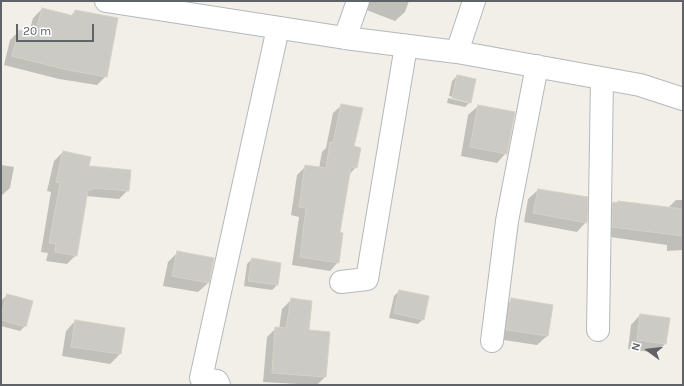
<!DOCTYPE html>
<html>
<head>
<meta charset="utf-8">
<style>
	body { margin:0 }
	#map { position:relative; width:684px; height:386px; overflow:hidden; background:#f1efe8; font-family:Karla,sans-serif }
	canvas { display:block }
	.frame { position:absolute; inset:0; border:2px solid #5f6368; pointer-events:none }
	.north { position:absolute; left:628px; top:330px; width:40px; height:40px; -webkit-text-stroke:3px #fff; paint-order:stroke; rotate:285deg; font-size:11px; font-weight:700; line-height:16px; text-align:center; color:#5f6368 }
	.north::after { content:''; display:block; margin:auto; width:14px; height:18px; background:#5f6368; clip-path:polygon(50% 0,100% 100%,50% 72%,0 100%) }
	.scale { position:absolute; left:16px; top:24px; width:78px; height:18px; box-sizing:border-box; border:2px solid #5f6368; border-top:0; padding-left:5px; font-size:12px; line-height:14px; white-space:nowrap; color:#5f6368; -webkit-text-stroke:3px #fff; paint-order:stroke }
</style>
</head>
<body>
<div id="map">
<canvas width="684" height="386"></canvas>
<div class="frame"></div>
<div class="north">N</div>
<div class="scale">20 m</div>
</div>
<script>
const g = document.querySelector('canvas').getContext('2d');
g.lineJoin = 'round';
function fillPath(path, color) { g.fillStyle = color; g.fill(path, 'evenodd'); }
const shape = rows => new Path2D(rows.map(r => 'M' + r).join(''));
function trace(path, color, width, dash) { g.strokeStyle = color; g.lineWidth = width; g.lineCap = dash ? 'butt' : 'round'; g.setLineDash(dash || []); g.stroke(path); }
fillPath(shape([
	[368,1,409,1,405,12,395,21,364,9],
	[42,9,71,16,75,11,106,76,97,85,59,79,4,65,10,40,19,31,29,33,33,18],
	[457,76,470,102,465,107,447,103,448,98,468,103,468,101,449,96,452,81],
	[342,105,356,167,349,175,339,233,338,262,330,271,292,265,299,217,291,215,297,175,306,166,319,168,322,152,326,148,333,113],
	[478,106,506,153,497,163,461,156,468,115],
	[63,152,128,190,119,199,86,196,76,255,67,264,46,261,48,253,41,252,51,192,47,191,54,161],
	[1,165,14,167,10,188,1,196],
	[538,190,586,222,577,232,524,222,528,199],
	[676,200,683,200,683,250,667,251,667,245,603,236,603,213,613,203,617,204,618,202,668,208],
	[178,252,212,259,208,283,198,292,163,286,168,262],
	[252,259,280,263,277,285,272,290,244,286,247,264],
	[399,291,423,319,418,324,389,318,394,296],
	[7,295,25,326,20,331,1,326,1,303,2,300],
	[291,300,308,331,325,377,317,385,263,382,267,337,276,328,279,329,282,309],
	[511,300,547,336,537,345,497,339,502,309],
	[640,315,666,343,656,353,628,349,631,325],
	[75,321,124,329,120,354,110,364,62,356,66,331]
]), '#0003');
const building = shape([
	[42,8,74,16,75,10,118,18,107,77,68,70,12,56,19,30,35,34,42,8],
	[457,75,476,79,471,103,452,98,457,75],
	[341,104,363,108,354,146,361,148,357,168,351,167,340,232,343,233,339,263,300,257,306,208,299,207,305,165,326,168,330,142,333,143,341,104],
	[478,105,515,112,507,154,470,147,478,105],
	[63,151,91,157,89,166,131,170,129,191,92,188,92,190,88,190,77,256,55,252,56,244,49,243,60,183,56,182,63,151],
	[538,189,588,197,587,223,533,213,538,189],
	[618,201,683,209,683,236,612,227,613,202,618,203,618,201],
	[177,251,214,258,209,283,172,276,177,251],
	[252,258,281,263,278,285,248,281,252,258],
	[399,290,429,296,424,320,394,313,399,290],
	[7,294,33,301,26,327,1,320,1,315,7,294],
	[291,298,312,301,309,330,330,332,326,377,272,373,275,327,286,328,291,298],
	[511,298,553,305,548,336,506,330,511,298],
	[640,314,670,318,666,344,637,340,640,314],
	[75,320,125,328,121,354,71,347,75,320]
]);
fillPath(building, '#cccac5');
trace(building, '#d6d1c6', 1);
const minor = shape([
	[106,1,345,38,457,52,640,85,683,99],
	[345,38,358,1],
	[457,52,474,1],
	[341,282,367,279,406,46],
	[598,330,602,79],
	[492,341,507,221,537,66],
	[219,385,217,381,201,378,278,28]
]);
trace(minor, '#b5b8bc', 24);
trace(minor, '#fff', 22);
</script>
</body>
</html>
